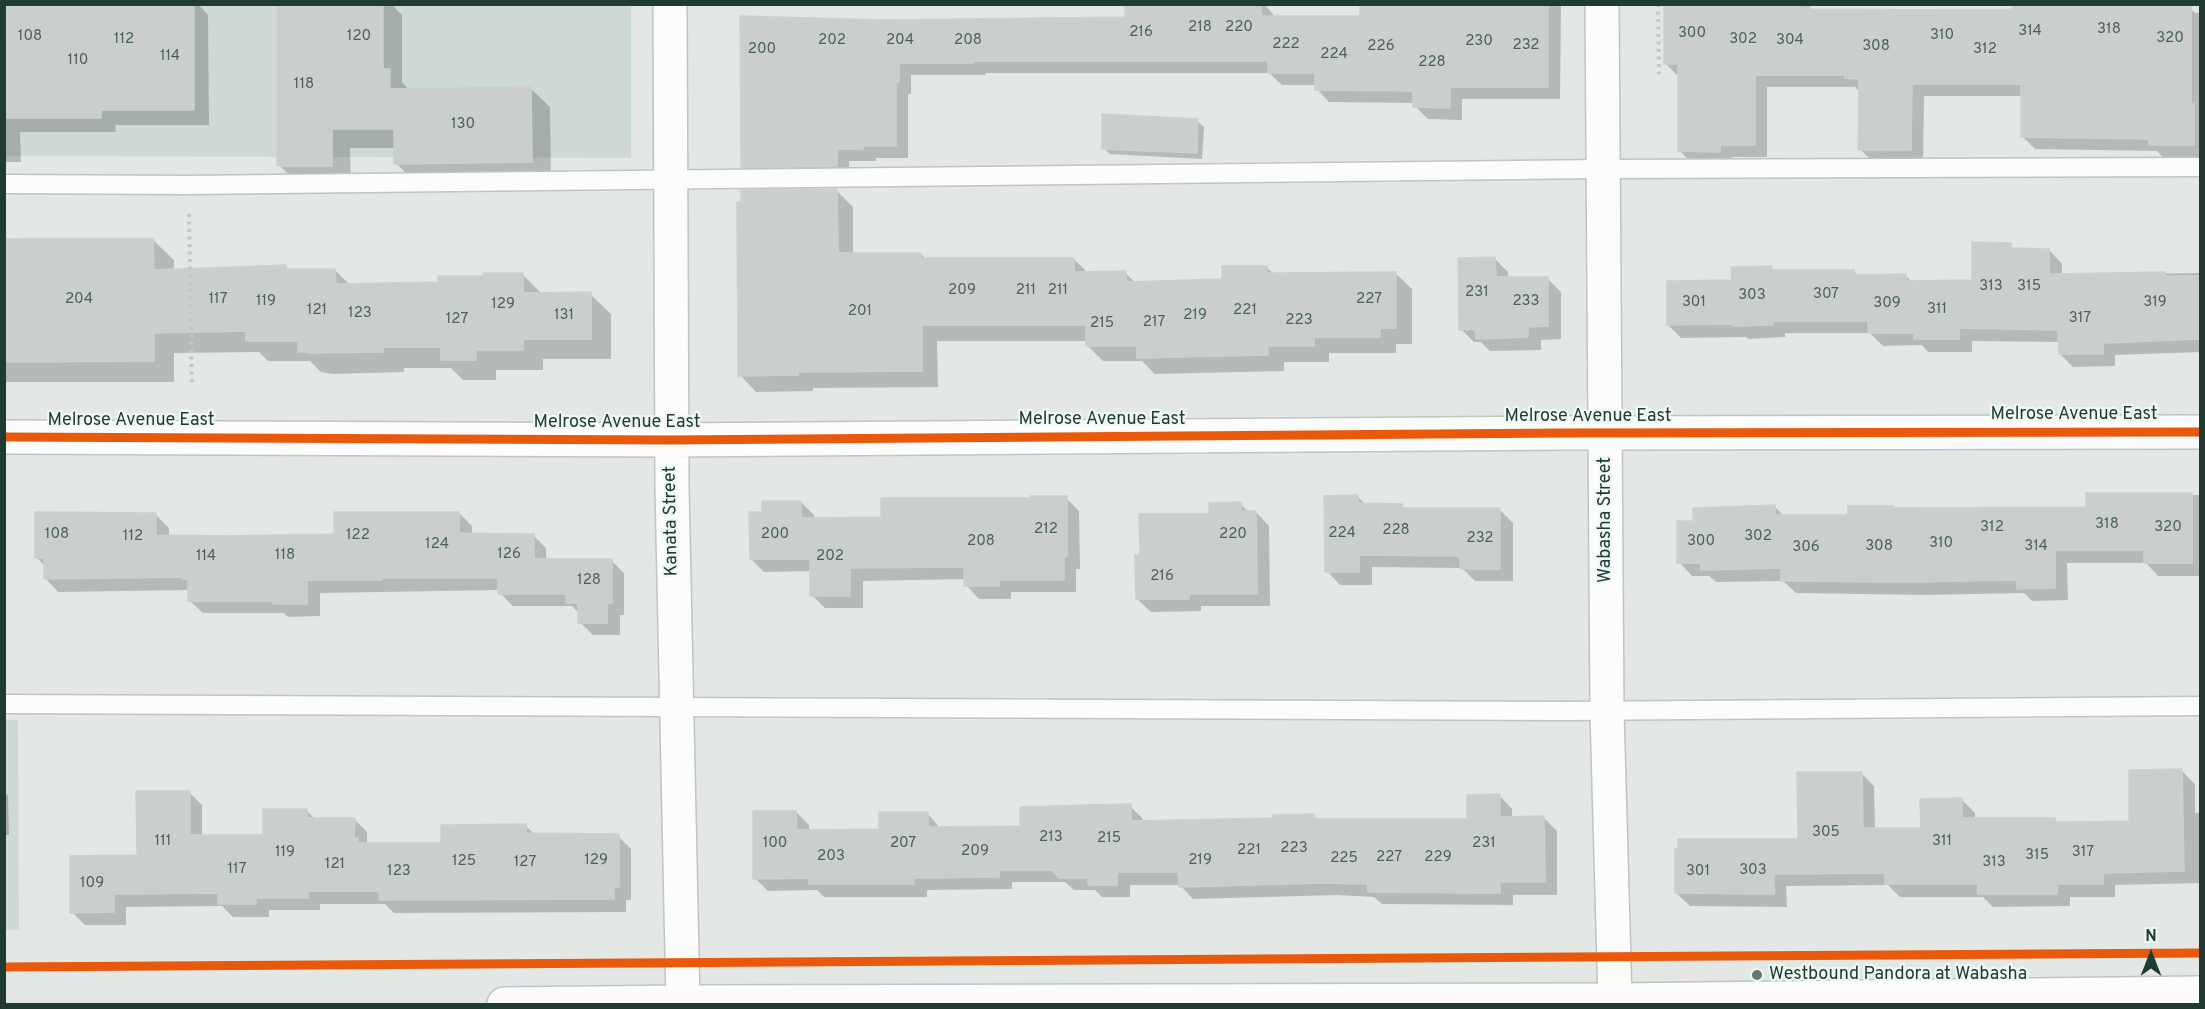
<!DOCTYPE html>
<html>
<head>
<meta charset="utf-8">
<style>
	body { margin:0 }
	#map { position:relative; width:2205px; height:1009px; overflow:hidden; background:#e3e8e5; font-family:Overpass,sans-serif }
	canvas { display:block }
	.frame { position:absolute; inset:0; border:6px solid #203c32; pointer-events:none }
	.north { position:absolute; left:2121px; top:925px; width:60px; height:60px; -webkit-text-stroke:4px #f0f8f4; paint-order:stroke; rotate:0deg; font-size:16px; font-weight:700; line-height:24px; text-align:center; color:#203c32 }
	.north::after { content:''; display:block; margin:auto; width:21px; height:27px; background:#203c32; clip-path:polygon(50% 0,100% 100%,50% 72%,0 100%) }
</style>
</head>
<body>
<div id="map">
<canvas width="2205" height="1009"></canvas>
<div class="frame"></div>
<div class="north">N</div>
</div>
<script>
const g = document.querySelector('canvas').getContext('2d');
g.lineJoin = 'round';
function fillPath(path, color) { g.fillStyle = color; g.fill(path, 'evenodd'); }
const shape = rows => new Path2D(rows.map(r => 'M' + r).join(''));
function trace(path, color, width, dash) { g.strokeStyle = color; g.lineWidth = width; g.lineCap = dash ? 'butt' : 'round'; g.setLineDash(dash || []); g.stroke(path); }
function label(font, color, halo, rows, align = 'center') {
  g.font = font + ' Overpass,sans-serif'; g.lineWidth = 4.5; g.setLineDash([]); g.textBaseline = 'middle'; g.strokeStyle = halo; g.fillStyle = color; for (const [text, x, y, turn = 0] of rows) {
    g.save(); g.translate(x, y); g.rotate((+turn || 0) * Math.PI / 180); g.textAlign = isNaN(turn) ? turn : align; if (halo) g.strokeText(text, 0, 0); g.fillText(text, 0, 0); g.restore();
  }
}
fillPath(shape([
	[5,5,631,5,631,158,5,156],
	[4,720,18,720,19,930,5,930]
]), '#d0dad5');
fillPath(shape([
	[8,4,198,4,208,15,209,125,115,125,116,132,20,132,21,162,4,162,4,41,9,41],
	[279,4,391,4,402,15,402,82,409,90,530,88,550,107,551,181,415,182,396,163,395,148,350,148,351,184,298,184,279,165],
	[1127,4,1264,4,1273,14,1273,18,1362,18,1362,4,1561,4,1560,99,1462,99,1462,120,1428,119,1415,106,1415,103,1329,102,1317,89,1317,85,1282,85,1269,73,986,73,985,75,911,75,911,94,908,94,908,158,876,158,876,161,849,161,849,179,755,180,742,167,884,21,1127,19],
	[1666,4,1808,4,1812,11,2008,11,2014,10,2014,4,2183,4,2196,13,2200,13,2200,157,2163,157,2157,151,2035,149,2022,136,2022,96,1924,96,1923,162,1873,162,1860,149,1859,91,1855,87,1767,87,1767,157,1732,157,1732,164,1692,163,1679,150,1678,76,1665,63],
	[1197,121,1204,127,1202,159,1110,154,1103,148],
	[836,190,853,207,853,254,921,254,926,259,1074,259,1088,273,1125,273,1136,283,1223,281,1267,268,1274,274,1395,273,1412,289,1412,344,1396,344,1396,353,1329,353,1329,362,1284,362,1284,371,1155,374,1142,361,1103,361,1087,345,1087,341,937,341,938,387,813,388,813,391,756,392,740,375],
	[4,240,153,240,174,260,174,271,285,266,290,271,335,270,350,285,439,284,523,275,542,294,590,294,611,314,611,359,543,359,543,370,496,370,496,380,463,380,451,368,404,368,404,372,332,374,321,372,310,361,268,361,259,352,174,353,174,382,4,382],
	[2010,245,2015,250,2049,250,2062,264,2062,275,2200,273,2200,352,2115,355,2115,366,2073,367,2060,354,2060,342,1972,341,1972,352,1928,352,1922,345,1883,346,1870,333,1785,333,1785,337,1748,339,1746,337,1681,338,1668,325,1733,281,1771,268,1775,271,1854,271,1859,277,1906,276,1913,283,1973,282],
	[1495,259,1508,272,1508,278,1547,278,1561,292,1561,339,1541,340,1541,350,1490,351,1481,342,1474,342,1461,329],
	[2087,495,2200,495,2200,576,2158,576,2146,563,2067,563,2068,600,2032,601,2024,593,1924,595,1796,593,1783,581,1716,582,1709,576,1692,576,1679,562,1695,523,1775,507,1785,517,1850,517,1895,510,2087,509],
	[1358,497,1366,505,1401,505,1405,509,1500,510,1513,523,1513,581,1475,581,1462,568,1372,567,1372,585,1340,585,1327,571],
	[1066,498,1079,511,1080,569,1076,569,1076,592,1011,592,1011,599,979,599,966,585,966,579,863,581,863,608,825,608,812,595,812,571,764,572,751,559,764,513,801,502,814,515,814,519,882,518],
	[1240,504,1249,512,1256,512,1269,526,1270,606,1201,606,1201,611,1151,612,1137,599,1141,556,1211,516],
	[459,513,472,526,472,535,533,535,546,548,546,560,611,560,624,573,624,615,620,615,620,635,593,635,580,622,580,614,572,606,513,606,500,593,500,590,320,593,320,616,288,617,284,613,203,613,189,600,189,590,58,592,45,578,45,566,36,557,156,515,169,528,169,537,335,536],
	[2182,771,2195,784,2195,813,2200,813,2200,883,2115,885,2115,897,2070,897,2070,906,1993,907,1983,897,1900,897,1888,885,1786,886,1787,907,1690,906,1676,893,1800,841,1861,773,1874,786,1875,829,1922,829,1962,800,1975,813,1975,819,2055,819,2059,824,2131,822],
	[4,792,8,796,9,835,4,835],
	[189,792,202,805,202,837,264,837,306,810,315,819,354,819,367,832,367,844,442,844,525,825,534,834,618,836,631,849,631,900,626,900,626,912,394,913,385,904,320,904,320,910,269,910,269,917,233,917,222,906,126,907,126,925,85,925,72,912,138,857],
	[1499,795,1512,809,1512,818,1544,818,1557,831,1557,895,1513,895,1513,905,1382,904,1374,897,1337,895,1193,899,1180,885,1130,885,1130,897,1102,897,1095,890,1074,890,1065,882,1012,882,1012,889,927,890,927,897,824,897,817,890,768,891,755,878,796,812,809,825,809,832,881,831,927,813,940,828,1021,827,1130,806,1143,819,1143,822,1274,819,1314,816,1318,820,1469,820]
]), '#0003');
const building = shape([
	[7,4,194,4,194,110,101,110,101,118,4,118,4,40,7,40,7,4],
	[277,4,383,4,383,69,390,69,390,89,531,87,532,162,394,164,394,129,332,129,332,166,277,166,277,4],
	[1125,4,1261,4,1261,16,1360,16,1360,4,1548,4,1548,87,1450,87,1450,108,1413,107,1413,91,1315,90,1315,73,1268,73,1268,61,973,61,973,63,899,63,899,82,896,82,896,146,863,146,863,149,837,149,837,166,741,168,740,16,884,20,1125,17,1125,4],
	[1664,4,1799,4,1799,7,1810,7,1810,9,1949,10,2008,10,2013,8,2013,4,2191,6,2191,104,2194,104,2194,145,2149,145,2149,139,2021,137,2021,84,1912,84,1911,150,1858,150,1859,79,1845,78,1845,75,1755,75,1755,145,1720,145,1720,152,1678,151,1678,64,1664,64,1664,4],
	[1102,114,1198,119,1197,153,1102,149,1102,114],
	[837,189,838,253,921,253,921,258,1074,258,1074,272,1126,271,1126,282,1222,279,1222,266,1267,266,1267,273,1396,272,1396,328,1380,328,1380,337,1314,337,1314,346,1268,346,1268,355,1137,358,1137,346,1086,346,1086,325,922,325,922,371,798,372,798,375,738,376,737,202,741,202,741,190,837,189],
	[153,238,154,270,286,265,286,269,335,269,336,284,438,282,438,276,483,276,483,273,523,273,523,293,591,292,591,339,523,339,523,350,476,350,476,360,441,360,441,347,383,347,383,352,309,353,309,352,298,352,298,341,246,341,246,331,154,333,154,361,4,362,4,239,153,238],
	[1972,242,2011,243,2011,248,2049,249,2049,274,2165,272,2165,276,2200,276,2200,339,2103,343,2103,354,2059,354,2058,330,1959,328,1959,339,1914,339,1914,333,1868,333,1868,321,1773,321,1773,325,1733,326,1733,324,1667,325,1667,281,1732,280,1731,267,1772,266,1772,270,1854,270,1854,275,1906,274,1906,281,1972,280,1972,242],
	[1495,257,1496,277,1548,277,1548,326,1528,327,1528,337,1476,339,1475,329,1459,330,1458,258,1495,257],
	[2086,493,2192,493,2192,563,2144,563,2144,550,2055,550,2055,588,2017,589,2017,580,1910,582,1781,581,1781,568,1701,570,1701,563,1677,563,1677,521,1693,521,1693,508,1775,505,1775,515,1848,515,1848,506,1894,506,1894,508,2086,507,2086,493],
	[1358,495,1358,503,1402,504,1402,508,1500,508,1500,569,1460,569,1460,556,1359,555,1359,572,1325,572,1324,496,1358,495],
	[1030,496,1067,496,1067,556,1064,556,1064,580,999,580,999,586,964,586,964,567,850,568,850,596,810,596,810,559,750,559,749,512,762,512,762,501,801,501,801,518,881,517,881,498,1030,498,1030,496],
	[1241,502,1241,511,1256,511,1257,594,1189,594,1189,599,1136,599,1135,555,1140,555,1139,514,1209,514,1209,503,1241,502],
	[35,512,156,513,156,535,229,536,334,534,334,512,459,512,459,533,534,534,534,559,612,559,612,603,607,603,607,623,578,623,578,603,566,603,566,594,498,594,498,578,382,578,382,580,307,580,307,604,273,604,273,601,188,601,188,579,183,579,183,577,44,579,44,558,35,558,35,512],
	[2182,769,2184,871,2103,873,2103,884,2057,884,2057,894,1978,894,1978,884,1885,884,1885,873,1774,874,1774,894,1675,893,1675,849,1678,849,1678,839,1798,839,1797,772,1862,772,1863,828,1921,828,1920,799,1962,798,1962,818,2055,818,2056,822,2129,821,2129,770,2182,769],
	[136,791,190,791,190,835,263,835,263,809,307,809,307,818,355,818,354,838,358,838,358,843,441,843,441,825,526,824,526,833,619,834,619,887,614,887,614,899,379,900,379,891,308,891,308,898,256,898,256,904,218,904,218,893,114,894,114,912,70,913,70,856,137,855,136,791],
	[1500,794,1500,817,1544,816,1545,882,1500,882,1500,893,1467,893,1368,892,1367,884,1323,883,1179,887,1178,872,1117,872,1117,885,1088,885,1088,878,1059,878,1052,870,999,870,999,877,914,878,914,884,809,884,809,878,753,879,753,811,796,811,797,830,879,829,879,812,928,812,928,827,1020,826,1020,807,1087,805,1131,804,1131,821,1273,818,1273,815,1314,814,1314,819,1467,819,1467,795,1500,794]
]);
fillPath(building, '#cacfcd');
trace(building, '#cbd1ce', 1.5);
const lane = shape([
	[4,184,188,185,1604,169,2200,167],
	[4,704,1565,711,2200,706]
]);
const street = shape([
	[670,4,672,487,683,1002],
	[1602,4,1607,711,1615,1000],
	[4,437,671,440,1563,433,2200,432]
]);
const secondary = shape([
	[504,1004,683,1002,1615,1000,2200,993]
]);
trace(lane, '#c0c5c2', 21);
trace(street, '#c0c5c2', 36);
trace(secondary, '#bec6c2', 36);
trace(shape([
	[1658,4,1659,74],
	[189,214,192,384]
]), '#c0c8c5', 4, [3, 4.5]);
trace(lane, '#fbfcfb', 18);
trace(street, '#fbfcfb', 33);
trace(secondary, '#fbfcfb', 33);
trace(shape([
	[4,437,671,440,1563,433,2200,432],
	[4,967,2200,953]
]), '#e8590c', 9);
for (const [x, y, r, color] of [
	[1757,975,6,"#647871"]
]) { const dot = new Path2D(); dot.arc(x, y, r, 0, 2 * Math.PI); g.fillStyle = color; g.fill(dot); trace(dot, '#f0f8f4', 2); }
label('15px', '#4b625a', null, [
	["218",1200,28],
	["220",1239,28],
	["318",2109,30],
	["314",2030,32],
	["216",1141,33],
	["300",1692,34],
	["310",1942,36],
	["108",30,37],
	["120",359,37],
	["320",2170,39],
	["112",124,40],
	["302",1743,40],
	["202",832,41],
	["204",900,41],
	["208",968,41],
	["304",1790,41],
	["230",1479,42],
	["222",1286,45],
	["232",1526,46],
	["226",1381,47],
	["308",1876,47],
	["200",762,50],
	["312",1985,50],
	["224",1334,55],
	["114",170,57],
	["110",78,61],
	["228",1432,63],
	["118",304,85],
	["130",463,125],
	["313",1991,287],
	["315",2029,287],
	["209",962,291],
	["211",1026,291],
	["211",1058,291],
	["231",1477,293],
	["307",1826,295],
	["303",1752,296],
	["204",79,300],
	["117",218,300],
	["227",1369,300],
	["119",266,302],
	["233",1526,302],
	["301",1694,303],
	["319",2155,303],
	["309",1887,304],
	["129",503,305],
	["311",1937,310],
	["121",317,311],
	["221",1245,311],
	["201",860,312],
	["123",360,314],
	["131",564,316],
	["219",1195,316],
	["317",2080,319],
	["127",457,320],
	["223",1299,321],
	["217",1154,323],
	["215",1102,324],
	["318",2107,525],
	["312",1992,528],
	["320",2168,528],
	["212",1046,530],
	["228",1396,531],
	["224",1342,534],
	["108",57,535],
	["200",775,535],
	["220",1233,535],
	["122",358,536],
	["112",133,537],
	["302",1758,537],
	["232",1480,539],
	["208",981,542],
	["300",1701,542],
	["310",1941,544],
	["124",437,545],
	["308",1879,547],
	["314",2036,547],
	["306",1806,548],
	["126",509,555],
	["118",285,556],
	["114",206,557],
	["202",830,557],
	["216",1162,577],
	["128",589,581],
	["305",1826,833],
	["213",1051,838],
	["215",1109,839],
	["111",163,842],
	["311",1942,842],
	["100",775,844],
	["207",903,844],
	["231",1484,844],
	["223",1294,849],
	["221",1249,851],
	["209",975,852],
	["119",285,853],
	["317",2083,853],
	["315",2037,856],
	["203",831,857],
	["227",1389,858],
	["229",1438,858],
	["225",1344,859],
	["129",596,861],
	["219",1200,861],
	["125",464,862],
	["127",525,863],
	["313",1994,863],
	["121",335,865],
	["117",237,870],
	["303",1753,871],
	["123",399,872],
	["301",1698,872],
	["109",92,884]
]);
label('18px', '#203c32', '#f0f8f4', [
	["Melrose Avenue East",2074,415],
	["Melrose Avenue East",1588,417],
	["Melrose Avenue East",1102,420],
	["Melrose Avenue East",131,421],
	["Melrose Avenue East",617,423],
	["Wabasha Street",1606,520,-90],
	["Kanata Street",672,521,-91]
]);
label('18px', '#203c32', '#f0f8f4', [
	["Westbound Pandora at Wabasha",1769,975]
], 'left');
</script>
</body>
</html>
